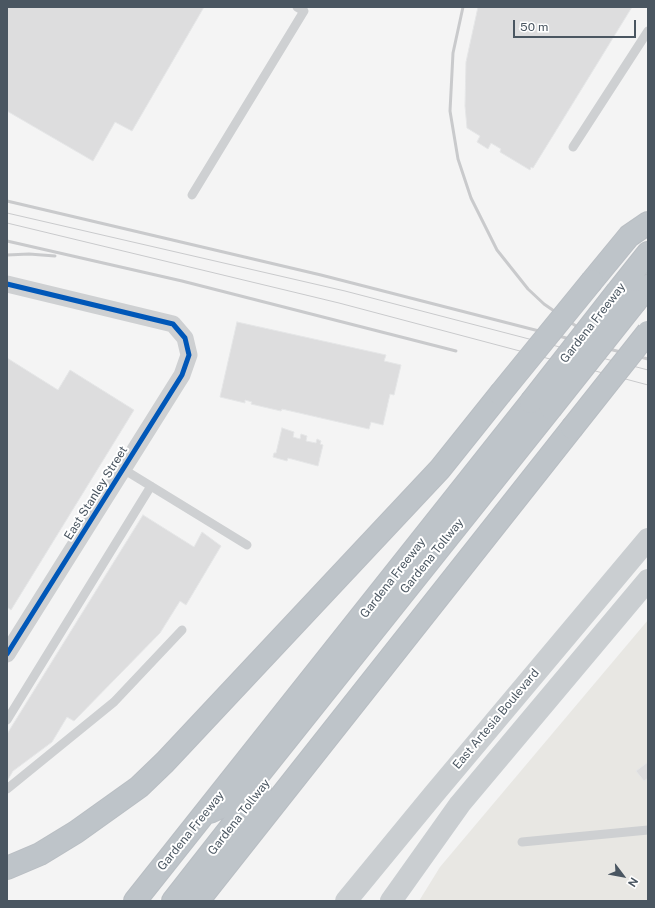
<!DOCTYPE html>
<html>
<head>
<meta charset="utf-8">
<style>
	body { margin:0 }
	#map { position:relative; width:655px; height:908px; overflow:hidden; background:#f4f4f4; font-family:"Public Sans",sans-serif }
	canvas { display:block }
	.frame { position:absolute; inset:0; border:8px solid #4a5661; pointer-events:none }
	.north { position:absolute; left:603px; top:856px; width:40px; height:40px; -webkit-text-stroke:3px #fff; paint-order:stroke; rotate:122deg; font-size:11px; font-weight:700; line-height:16px; text-align:center; color:#4a5661 }
	.north::after { content:''; display:block; margin:auto; width:14px; height:18px; background:#4a5661; clip-path:polygon(50% 0,100% 100%,50% 72%,0 100%) }
	.scale { position:absolute; left:513px; top:20px; width:123px; height:18px; box-sizing:border-box; border:2px solid #4a5661; border-top:0; padding-left:5px; font-size:12px; line-height:14px; white-space:nowrap; color:#4a5661; -webkit-text-stroke:3px #fff; paint-order:stroke }
</style>
</head>
<body>
<div id="map">
<canvas width="655" height="908"></canvas>
<div class="frame"></div>
<div class="north">N</div>
<div class="scale">50 m</div>
</div>
<script>
const g = document.querySelector('canvas').getContext('2d');
g.lineJoin = 'round';
function fillPath(path, color) { g.fillStyle = color; g.fill(path, 'evenodd'); }
const shape = rows => new Path2D(rows.map(r => 'M' + r).join(''));
function trace(path, color, width, dash) { g.strokeStyle = color; g.lineWidth = width; g.lineCap = dash ? 'butt' : 'round'; g.setLineDash(dash || []); g.stroke(path); }
function label(font, color, halo, rows, align = 'center') {
  g.font = font + ' "Public Sans",sans-serif'; g.lineWidth = 4; g.setLineDash([]); g.textBaseline = 'middle'; g.strokeStyle = halo; g.fillStyle = color; for (const [text, x, y, turn = 0] of rows) {
    g.save(); g.translate(x, y); g.rotate((+turn || 0) * Math.PI / 180); g.textAlign = isNaN(turn) ? turn : align; if (halo) g.strokeText(text, 0, 0); g.fillText(text, 0, 0); g.restore();
  }
}
fillPath(shape([
	[648,620,648,901,419,901,440,867]
]), '#e8e7e3');
const building = shape([
	[7,7,204,7,132,131,115,122,93,161,7,111,7,7],
	[478,7,632,7,533,168,531,167,530,170,500,152,501,149,491,143,488,149,477,142,480,136,467,128,465,106,466,62,478,7],
	[237,322,386,355,384,361,401,365,394,395,390,394,383,425,371,422,369,429,282,409,281,411,251,404,252,402,245,400,245,403,220,397,237,322],
	[7,358,58,390,70,370,134,410,11,610,7,607,7,358],
	[282,428,294,432,293,437,300,439,301,434,307,436,306,441,316,443,317,439,321,441,320,444,323,445,318,466,288,458,287,461,273,457,274,453,276,453,282,428],
	[143,515,194,547,202,532,221,546,186,605,180,601,160,633,74,721,67,717,52,742,13,771,7,781,7,734,143,515],
	[648,762,648,778,644,781,636,771,648,762]
]);
fillPath(building, '#ddddde');
trace(building, '#e5e6e7', 1);
const motorway = shape([
	[592,281,629,236,648,223],
	[617,292,648,253],
	[636,301,648,286],
	[210,812,240,798,551,408],
	[7,868,40,854,76,832,139,787,165,762,440,469,500,394],
	[135,901,531,402],
	[173,901,260,790],
	[198,901,572,428]
]);
trace(motorway, '#b9bec3', 24);
trace(shape([
	[573,147,648,31],
	[192,195,304,11,297,7],
	[123,469,247,545],
	[7,720,151,486],
	[7,789,114,702,182,630],
	[522,842,648,830]
]), '#ced0d2', 9);
trace(shape([
	[7,284,173,324,185,338,189,355,182,375,7,654]
]), '#ced0d2', 17);
trace(shape([
	[346,901,434,794,648,539],
	[391,901,460,804,648,580]
]), '#caced1', 22);
trace(motorway, '#bec4c9', 22);
trace(shape([
	[7,213,345,291,648,370],
	[7,223,339,303,648,385]
]), '#c9cacc', 1);
trace(shape([
	[463,7,453,53,450,111,458,159,471,198,497,250,528,289,544,304,570,322,591,336,612,346],
	[7,201,321,275,648,359],
	[7,241,182,281,456,351],
	[7,255,29,254,55,256]
]), '#c9cacc', 3);
const motorwayBridge = shape([
	[500,394,592,281],
	[531,402,617,292],
	[551,408,636,301],
	[572,428,648,332]
]);
trace(motorwayBridge, '#b9bec3', 24, []);
trace(motorwayBridge, '#bec4c9', 22);
trace(shape([
	[7,284,173,324,185,338,189,355,182,375,7,654]
]), '#0057b8', 5);
label('12px', '#4a5661', '#fff', [
	["Gardena Freeway",593,323,-52],
	["East Stanley Street",96,493,-58],
	["Gardena Tollway",432,556,-51],
	["Gardena Freeway",393,578,-52],
	["East Artesia Boulevard",496,719,-50],
	["Gardena Tollway",239,817,-52],
	["Gardena Freeway",191,831,-51]
]);
</script>
</body>
</html>
